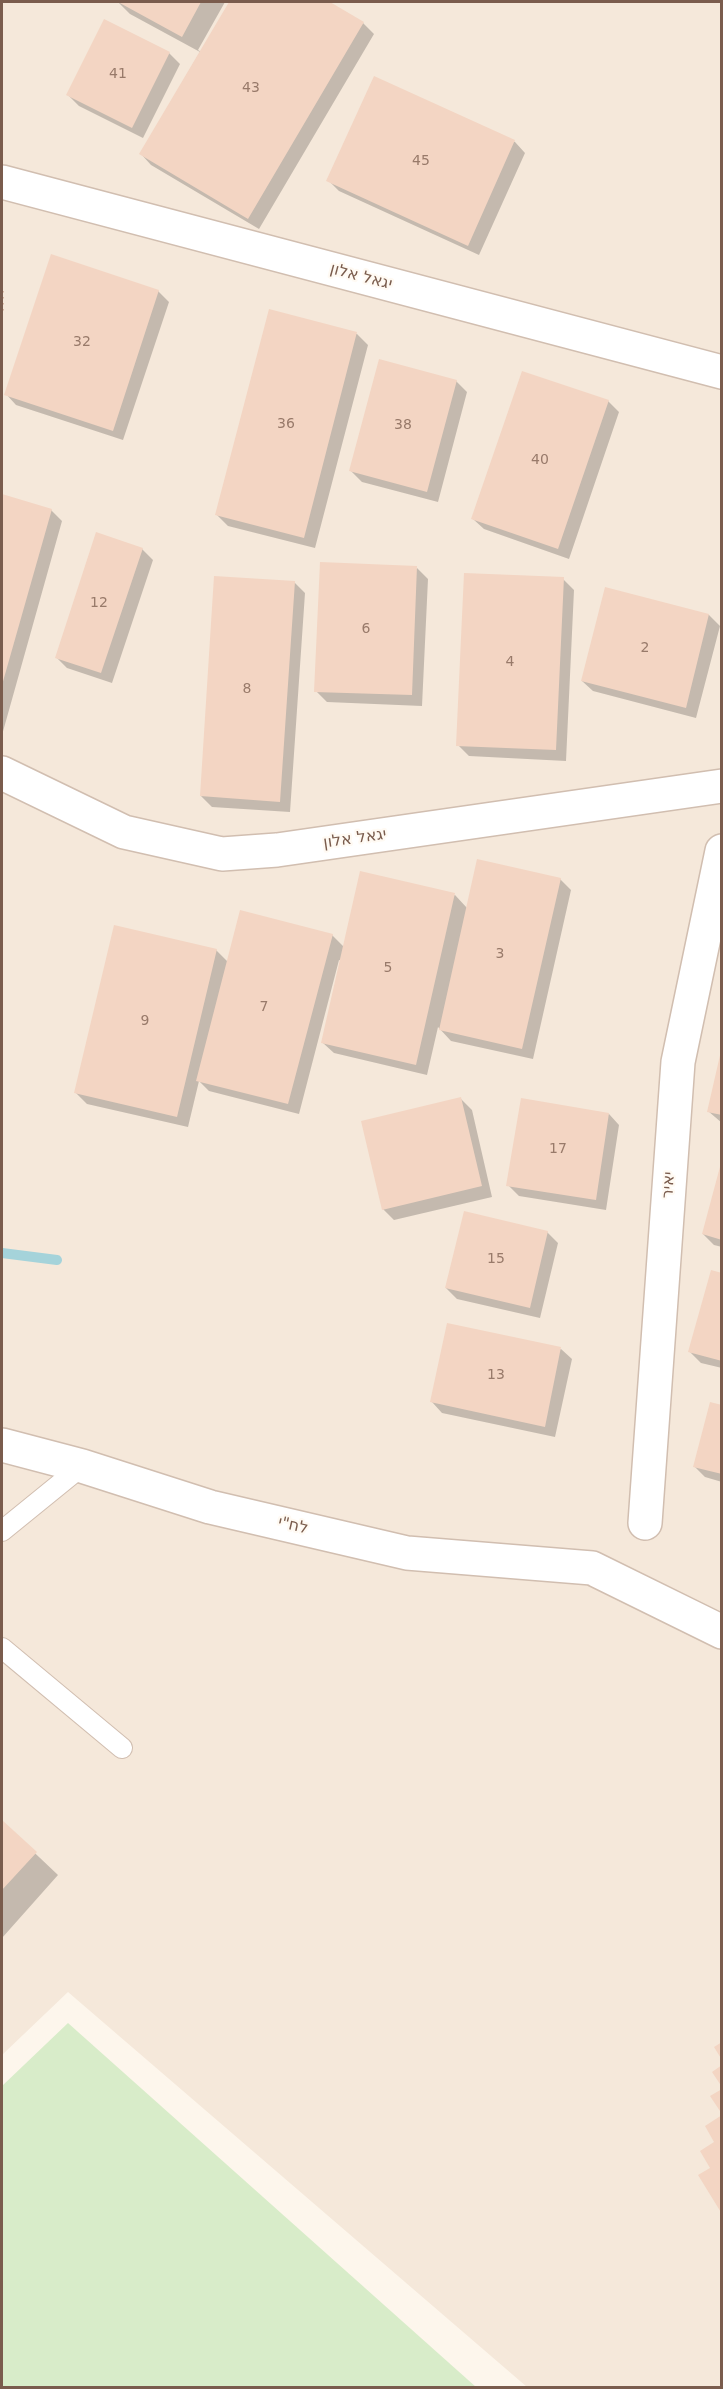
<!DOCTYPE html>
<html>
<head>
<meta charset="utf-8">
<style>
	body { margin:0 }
	#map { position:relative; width:723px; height:2389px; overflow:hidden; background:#fdf6ec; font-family:"DejaVu Sans",sans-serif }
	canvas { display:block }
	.frame { position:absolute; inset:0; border:3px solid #7a5c4d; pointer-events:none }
</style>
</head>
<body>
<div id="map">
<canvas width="723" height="2389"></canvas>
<div class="frame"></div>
</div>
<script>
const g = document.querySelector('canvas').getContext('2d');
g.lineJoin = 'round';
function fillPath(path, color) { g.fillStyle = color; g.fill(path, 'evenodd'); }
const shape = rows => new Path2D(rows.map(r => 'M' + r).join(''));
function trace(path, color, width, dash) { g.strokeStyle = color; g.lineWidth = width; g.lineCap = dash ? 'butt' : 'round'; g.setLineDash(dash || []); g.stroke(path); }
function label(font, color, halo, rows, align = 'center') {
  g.font = font + ' "DejaVu Sans","Noto Sans Hebrew",sans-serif'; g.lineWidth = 4.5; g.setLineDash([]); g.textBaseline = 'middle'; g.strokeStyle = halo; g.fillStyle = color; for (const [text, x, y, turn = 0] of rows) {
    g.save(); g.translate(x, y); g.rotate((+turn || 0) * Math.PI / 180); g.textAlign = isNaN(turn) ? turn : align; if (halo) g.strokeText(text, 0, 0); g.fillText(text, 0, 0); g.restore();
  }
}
fillPath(shape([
	[2,2,721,2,721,2387,527,2387,68,1992,2,2055]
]), '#f5e8da');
fillPath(shape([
	[68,2023,476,2387,2,2387,2,2086]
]), '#d8ecc9');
fillPath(shape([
	[118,2,225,2,198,50,201,52,230,2,327,2,363,23,374,34,259,229,151,165,141,154,200,52,130,14],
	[169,53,180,64,143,138,79,106,68,95],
	[374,78,515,142,525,153,479,255,339,191,328,180],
	[158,291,169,302,123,440,16,405,6,394],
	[270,311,357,334,368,345,315,548,228,526,217,515],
	[456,381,467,392,438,502,362,482,351,471],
	[608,401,619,412,569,559,484,529,473,519],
	[2,496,51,510,62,521,2,735],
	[142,549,153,560,112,683,67,668,56,657],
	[417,568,428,579,422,706,327,702,316,691],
	[563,579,574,590,566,761,469,756,458,745],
	[294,582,305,593,290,812,212,807,201,796],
	[606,589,709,615,720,626,696,718,593,691,582,681],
	[560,879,571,890,533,1059,451,1041,438,1027,427,1075,334,1053,323,1043,342,961,339,960,299,1114,209,1091,199,1081,188,1127,87,1104,76,1093,216,950,228,962,332,935,345,948,455,895,467,908],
	[722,1053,722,1123,708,1111],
	[461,1099,472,1110,492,1197,394,1220,383,1209],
	[609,1114,619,1125,606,1210,519,1196,508,1185],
	[722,1166,722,1247,714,1245,703,1234],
	[547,1232,558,1243,540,1318,457,1299,446,1288],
	[722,1275,722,1368,701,1363,690,1352],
	[561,1349,572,1359,555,1437,442,1413,432,1402],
	[722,1406,722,1482,705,1477,694,1466],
	[2,1822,58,1875,2,1938]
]), '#0003');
trace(shape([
	[2,1253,57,1260]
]), '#a5d3da', 10);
fillPath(shape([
	[118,2,201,2,182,37],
	[229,2,330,2,364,22,248,219,139,154],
	[104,19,170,52,132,128,66,95],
	[374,76,515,140,468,246,326,181],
	[51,254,159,290,113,431,4,395],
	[269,309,357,332,304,538,215,515],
	[379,359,457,380,427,492,349,471],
	[522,371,609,400,558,549,471,519],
	[2,494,52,509,2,685],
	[96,532,143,548,101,673,55,658],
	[320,562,417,566,412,695,314,692],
	[464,573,564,577,556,750,456,746],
	[214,576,295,581,280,802,200,796],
	[605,587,709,614,686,708,581,681],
	[477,859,561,878,522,1049,439,1030],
	[360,871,455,893,416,1065,321,1043],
	[240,910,333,934,288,1104,196,1081],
	[114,925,217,949,177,1117,74,1093],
	[721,1051,722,1051,722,1115,707,1112],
	[461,1097,482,1186,382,1210,361,1121],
	[521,1098,609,1113,596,1200,506,1186],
	[721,1163,722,1163,722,1240,702,1234],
	[464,1211,548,1231,530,1308,445,1288],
	[711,1270,722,1273,722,1361,688,1352],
	[447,1323,561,1347,545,1427,430,1402],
	[710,1402,722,1405,722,1474,693,1467],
	[2,1820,37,1852,2,1890],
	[722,2042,722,2060,714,2047],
	[722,2065,722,2087,712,2072],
	[722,2089,722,2114,710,2096],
	[722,2115,722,2214,698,2175,710,2168,700,2151,714,2142,705,2126]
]), '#f3d5c3');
const lane = shape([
	[2,1531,82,1466],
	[2,1648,122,1748]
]);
const street = shape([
	[2,182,722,372],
	[2,773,124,832,222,854,277,850,722,786],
	[2,1445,82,1466,210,1507,407,1553,592,1568,722,1632],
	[645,1523,678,1062,722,851]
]);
trace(lane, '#d1beb0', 22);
trace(street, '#d1beb0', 36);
trace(shape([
	[2,291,2,313]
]), '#d9b8a5', 4, [1.5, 4.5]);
trace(lane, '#fff', 20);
trace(street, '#fff', 33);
label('14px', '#987a6a', null, [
	["41",118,74],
	["43",251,88],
	["45",421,161],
	["32",82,342],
	["36",286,424],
	["38",403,425],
	["40",540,460],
	["12",99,603],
	["6",366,629],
	["2",645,648],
	["4",510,662],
	["8",247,689],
	["3",500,954],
	["5",388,968],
	["7",264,1007],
	["9",145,1021],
	["17",558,1149],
	["15",496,1259],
	["13",496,1375]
]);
label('16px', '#7a5c4d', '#fffaf3', [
	["יגאל אלון",361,277,15],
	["יגאל אלון",355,839,-8],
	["יאיר",669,1185,-86],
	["לח\"י",293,1526,13]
]);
</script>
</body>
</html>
